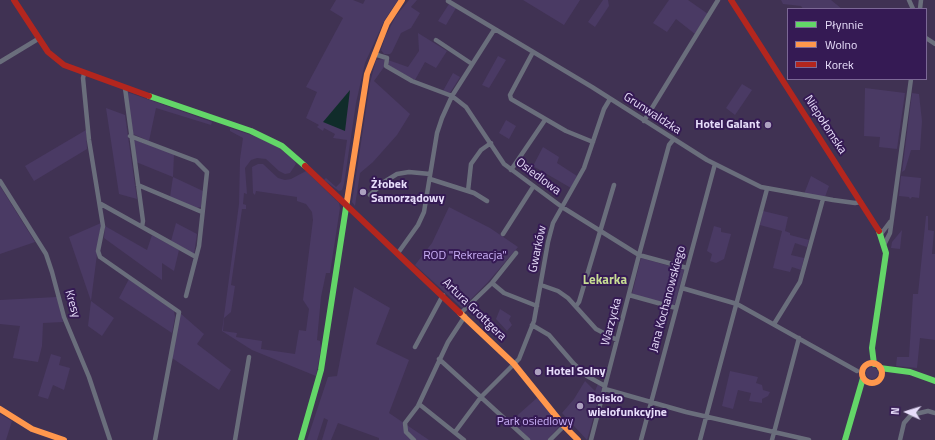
<!DOCTYPE html>
<html>
<head>
<meta charset="utf-8">
<style>
	body { margin:0 }
	#map { position:relative; width:935px; height:440px; overflow:hidden; background:#403253; font-family:"Titillium Web",sans-serif }
	canvas { display:block }
	.legend { position:absolute; left:787px; top:8px; width:140px; height:72px; box-sizing:border-box; background:#351a54; border:1px solid #7c6896; margin:0; padding:5px 7px; list-style:none; font-size:12px; color:#e7ddfa }
	.legend li { display:flex; align-items:center; gap:8px; height:20px }
	.legend b { width:20px; border:1px solid #7c6896 }
	.north { position:absolute; left:887px; top:392px; width:40px; height:40px; -webkit-text-stroke:3px #351a54; paint-order:stroke; rotate:274deg; font-size:11px; font-weight:700; line-height:16px; text-align:center; color:#e7ddfa }
	.north::after { content:''; display:block; margin:auto; width:14px; height:18px; background:#e7ddfa; clip-path:polygon(50% 0,100% 100%,50% 72%,0 100%) }
</style>
</head>
<body>
<div id="map">
<canvas width="935" height="440"></canvas>
<ul class="legend">
<li><b style="height:5px;background:#63d668"></b>Płynnie</li>
<li><b style="height:5px;background:#ff974d"></b>Wolno</li>
<li><b style="height:5px;background:#b3261e"></b>Korek</li>
</ul>
<div class="north">N</div>
</div>
<script>
const g = document.querySelector('canvas').getContext('2d');
g.lineJoin = 'round';
function fillPath(path, color) { g.fillStyle = color; g.fill(path, 'evenodd'); }
const shape = rows => new Path2D(rows.map(r => 'M' + r).join(''));
function trace(path, color, width, dash) { g.strokeStyle = color; g.lineWidth = width; g.lineCap = dash ? 'butt' : 'round'; g.setLineDash(dash || []); g.stroke(path); }
function label(font, color, halo, rows, align = 'center') {
  g.font = font + ' "Titillium Web",sans-serif'; g.lineWidth = 4; g.setLineDash([]); g.textBaseline = 'middle'; g.strokeStyle = halo; g.fillStyle = color; for (const [text, x, y, turn = 0] of rows) {
    g.save(); g.translate(x, y); g.rotate((+turn || 0) * Math.PI / 180); g.textAlign = isNaN(turn) ? turn : align; if (halo) g.strokeText(text, 0, 0); g.fillText(text, 0, 0); g.restore();
  }
}
fillPath(shape([
	[336,0,353,0,363,4,365,0,398,0,384,21,365,63,356,103,344,184,342,190,339,191,324,180,326,178,336,187,341,182,347,140,333,138,335,134,324,128,323,131,317,127,319,125,306,118,317,92,306,87,343,18,330,10],
	[409,0,417,0,411,7,420,13,411,28,401,33,392,52,390,54,384,54,381,50,385,37,396,16],
	[523,0,580,0,564,25],
	[603,0,608,0,609,6,595,27,588,22],
	[669,0,688,0,708,14,695,34,676,19,667,32,653,23],
	[781,0,831,0,842,9,803,9,801,6,783,4],
	[449,4,456,8,446,25,438,21],
	[418,33,447,51,436,68,425,62,415,80,389,66,388,62,388,60,408,67,419,51],
	[498,56,506,60,489,88,482,85],
	[384,59,384,67,374,81,410,114,397,135,373,162,360,173,355,206,352,202,370,83,376,60],
	[453,73,460,77,450,93,443,91],
	[742,84,752,90,735,115,726,108],
	[865,88,905,93,897,149,879,147,880,137,864,136],
	[127,92,212,122,211,125,156,108,149,141,133,134],
	[912,93,919,94,922,121,920,150,911,150,905,170,902,172],
	[106,108,125,115,137,199,119,194],
	[506,120,516,126,509,139,499,133],
	[230,128,257,137,278,147,294,160,296,164,290,173,285,174,279,171,266,159,257,158,251,160,245,168,247,194,244,193,243,204,246,205,246,209,242,209,231,285,235,286,231,312,224,318,223,331,237,333,236,337,262,341,261,349,295,354,299,330,306,331,309,309,303,300,313,220,312,212,306,204,297,201,297,197,256,191,255,195,253,193,252,167,258,164,263,164,278,178,285,180,291,179,306,171,339,203,340,208,330,273,326,273,321,297,317,340,320,341,321,348,316,376,252,350,222,331,239,204,240,159,243,138,230,131],
	[86,130,87,149,34,181,25,166],
	[135,140,174,154,173,177,203,191,201,207,196,208,170,197,173,177,136,162,133,142],
	[543,147,559,157,557,163,577,176,571,188,533,166],
	[811,176,829,186,825,197,804,194],
	[901,176,921,178,919,198,912,197,910,199,909,197,899,196],
	[0,186,35,242,0,254],
	[449,207,490,228,518,247,488,282,462,308,415,265,432,243],
	[763,211,788,217,785,231,790,233,790,235,809,240,807,247,795,243,791,255,804,258,801,270,792,267,790,272,773,268,782,231,760,225],
	[926,216,928,216,928,230,934,231,932,254,935,254,935,340,920,338,917,368,896,366,897,357,909,357,913,294,918,294],
	[101,223,91,301,114,318,102,336,88,326,91,301,69,237],
	[176,223,197,234,194,254,171,241],
	[105,226,147,250,152,235,179,250,174,271,162,263,162,280,104,238],
	[714,226,721,228,721,232,731,234,724,259,716,263,710,261,712,254,707,251],
	[902,230,900,249,891,248,892,242],
	[641,258,684,270,675,304,673,306,632,294],
	[129,279,174,311,175,317,172,333,119,298],
	[354,287,390,308,376,344,409,360,389,413,429,440,379,440,379,438,338,423,331,440,322,440,328,420,324,418,317,440,307,440,328,377,337,376],
	[57,297,63,322,43,323,42,346,38,362,13,358,20,326,0,324,0,300],
	[500,309,511,316,509,320,512,325,507,331,496,319],
	[180,313,204,334,197,344,231,370,219,390,172,358],
	[51,354,61,357,59,365,70,368,64,390,53,385,48,399,38,396],
	'866 373a6 6 0 1 1 12 0a6 6 0 1 1-12 0Z',
	[730,371,758,377,756,383,762,385,763,390,770,392,768,396,762,399,762,403,749,401,751,393,738,390,733,409,722,406],
	[585,381,595,391,598,384,602,388,587,440,562,413,574,399],
	[538,397,559,422,559,427,547,440,530,440,511,421],
	[0,414,12,421,6,440,0,440]
]), '#4a3a64');
fillPath(shape([
	[350,90,345,131,323,122]
]), '#102c2a');
trace(shape([
	[909,0,913,9],
	[448,1,592,87,707,160,761,187,833,200,855,203,861,202],
	[920,9,921,0],
	[926,38,935,44],
	[436,40,472,64],
	[533,52,510,95,511,99,566,131,593,142],
	[374,54,387,58,386,66,412,81,452,96,466,107,504,164,562,207,639,255,687,268],
	[0,62,38,39],
	[84,74,83,78,89,140,103,226,98,251,100,257,179,312,155,440],
	[125,88,143,221,142,227],
	[644,121,718,0],
	[130,136,196,161,207,172,199,246,186,296],
	[511,170,545,120],
	[430,179,474,193,487,201],
	[0,181,46,254,52,272,64,317,89,377,110,440],
	[138,185,202,212],
	[468,191,471,164,481,150,491,143],
	[370,195,384,182,397,174,409,172,430,174],
	[101,204,196,257],
	[503,234,533,187],
	[881,234,890,222],
	[885,243,890,233,911,79],
	[398,253,418,225,424,212,437,133,442,118,452,96,494,30],
	[492,283,504,293,537,306],
	[541,285,558,291,568,298,596,329,617,340],
	[682,288,737,304,857,371],
	[629,295,676,308],
	[576,306,579,302,614,185],
	[462,312,492,283,516,253],
	[774,324,800,282,823,199],
	[532,325,549,335,574,364,587,376,605,386],
	[415,347,443,295],
	[439,359,528,440],
	[605,389,686,412,809,440],
	[419,404,464,440],
	[455,432,481,397,519,359,534,321,548,242,553,223,584,168,604,109,610,99],
	[235,440,249,357],
	[414,440,406,432,405,423,418,406,448,342,465,316],
	[550,440,564,426],
	[591,440,639,255,669,145,673,140],
	[641,440,715,164],
	[700,440,767,189],
	[772,440,799,338],
	[900,440,904,423,911,415,928,411,935,413]
]), '#6a6e7c', 4.5);
trace(shape([
	[149,96,251,131,282,146,305,166],
	[874,364,872,348,886,253,879,231],
	[880,368,910,372,935,381],
	[301,440,321,370,347,201],
	[845,440,863,378]
]), '#63d668', 6);
trace(shape([
	[347,201,367,74,387,23,402,0],
	[460,313,514,364,564,426,578,440],
	'862 373a10 10 0 1 1 20 0a10 10 0 1 1-20 0Z',
	[0,409,32,429,64,440]
]), '#ff974d', 6);
trace(shape([
	[14,0,48,52,64,65,149,96],
	[731,0,879,231],
	[305,166,460,313]
]), '#b3261e', 6);
for (const [x, y, r, color] of [
	[768,125,4,"#ada1c0"],
	[363,192,4,"#ada1c0"],
	[538,372,4,"#ada1c0"],
	[580,406,4,"#ada1c0"]
]) { const dot = new Path2D(); dot.arc(x, y, r, 0, 2 * Math.PI); g.fillStyle = color; g.fill(dot); trace(dot, '#351a54', 1.5); }
label('12px', '#e7ddfa', '#351a54', [
	["Grunwaldzka",652,114,33],
	["Niepołomska",825,125,57],
	["Osiedlowa",538,177,37],
	["Gwarków",538,249,-78],
	["Jana Kochanowskiego",668,299,-75],
	["Kresy",72,304,74],
	["Artura Grottgera",474,310,44],
	["Warzycka",612,322,-75]
]);
label('bold 12px', '#e7ddfa', '#351a54', [
	["Hotel Galant",760,125,"right"],
	["Żłobek",371,185],
	["Samorządowy",371,199],
	["Hotel Solny",546,372],
	["Boisko",588,399],
	["wielofunkcyjne",588,413]
], 'left');
label('12px', '#cab0f7', '#351a54', [
	["ROD \"Rekreacja\"",465,256],
	["Park osiedlowy",535,422]
]);
label('bold 13px', '#c8dd93', '#351a54', [
	["Lekarka",605,281]
]);
</script>
</body>
</html>
